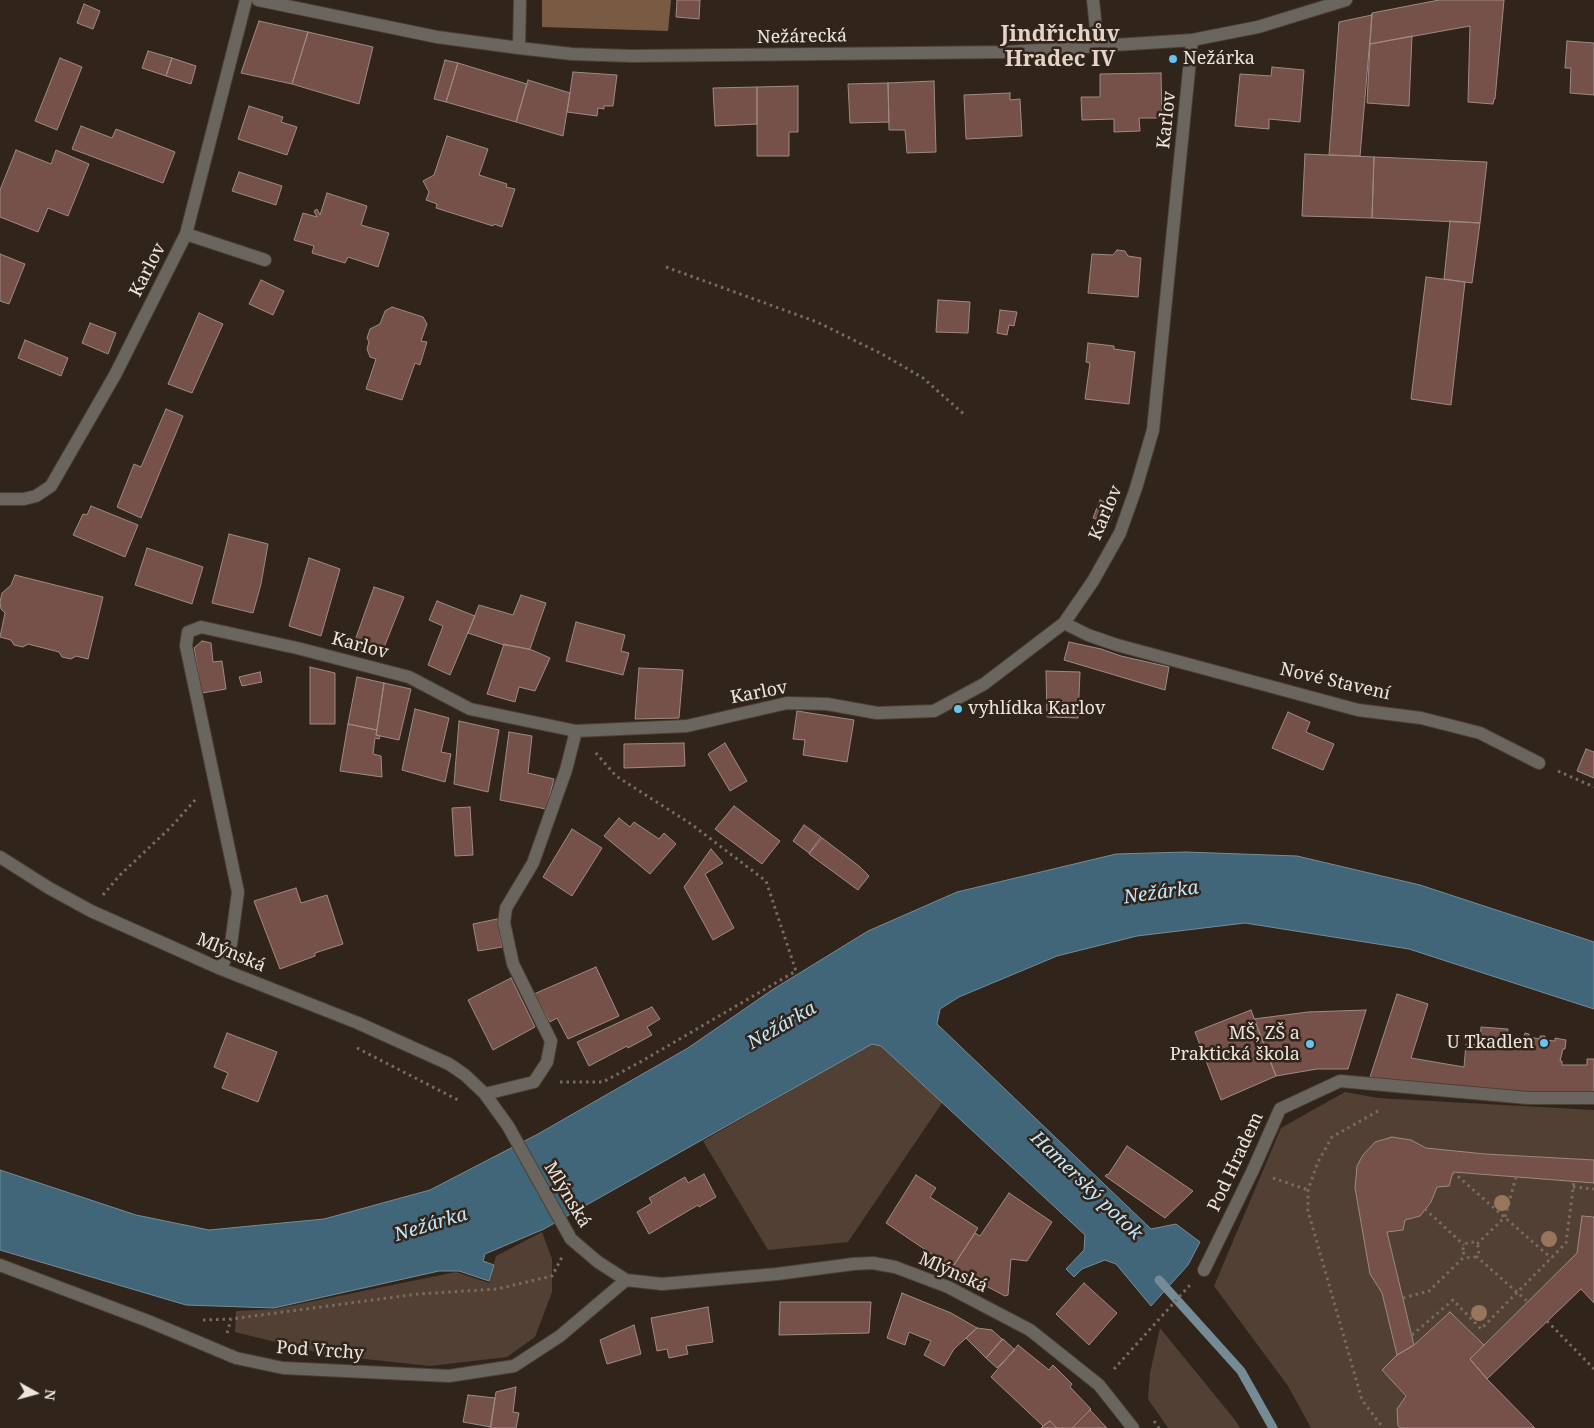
<!DOCTYPE html>
<html>
<head>
<meta charset="utf-8">
<style>
	body { margin:0 }
	#map { position:relative; width:1594px; height:1428px; overflow:hidden; background:#31251b; font-family:"Noto Serif",serif }
	canvas { display:block }
	.north { position:absolute; left:10px; top:1368px; width:50px; height:50px; -webkit-text-stroke:4px #31251b; paint-order:stroke; rotate:97deg; font-size:14px; font-weight:700; line-height:20px; text-align:center; color:#ede5de }
	.north::after { content:''; display:block; margin:auto; width:18px; height:22px; background:#ede5de; clip-path:polygon(50% 0,100% 100%,50% 72%,0 100%) }
</style>
</head>
<body>
<div id="map">
<canvas width="1594" height="1428"></canvas>
<div class="north">N</div>
</div>
<script>
const g = document.querySelector('canvas').getContext('2d');
g.lineJoin = 'round';
function fillPath(path, color) { g.fillStyle = color; g.fill(path, 'evenodd'); }
const shape = rows => new Path2D(rows.map(r => 'M' + r).join(''));
function trace(path, color, width, dash) { g.strokeStyle = color; g.lineWidth = width; g.lineCap = dash ? 'butt' : 'round'; g.setLineDash(dash || []); g.stroke(path); }
function label(font, color, halo, rows, align = 'center') {
  g.font = font + ' "Noto Serif",serif'; g.lineWidth = 5; g.setLineDash([]); g.textBaseline = 'middle'; g.strokeStyle = halo; g.fillStyle = color; for (const [text, x, y, turn = 0] of rows) {
    g.save(); g.translate(x, y); g.rotate((+turn || 0) * Math.PI / 180); g.textAlign = isNaN(turn) ? turn : align; if (halo) g.strokeText(text, 0, 0); g.fillText(text, 0, 0); g.restore();
  }
}
fillPath(shape([
	[871,1044,881,1046,942,1103,848,1242,768,1250,703,1141],
	[1345,1092,1378,1098,1594,1110,1594,1160,1485,1154,1426,1148,1411,1140,1392,1137,1375,1142,1363,1155,1357,1166,1355,1189,1370,1274,1382,1293,1397,1355,1383,1370,1406,1396,1397,1409,1398,1426,1401,1428,1311,1428,1288,1386,1214,1286,1281,1128],
	[1453,1172,1594,1183,1594,1217,1582,1217,1577,1253,1484,1345,1450,1312,1414,1345,1387,1232,1402,1230,1405,1220,1420,1216,1437,1187],
	[542,1232,552,1259,552,1292,535,1337,507,1357,430,1366,328,1355,235,1332,236,1311,275,1309,456,1272,489,1283,496,1256],
	[1160,1328,1235,1420,1240,1428,1168,1428,1148,1399,1150,1373]
]), '#514033');
fillPath(shape([
	[542,0,671,0,668,31,542,27]
]), '#795b44');
const water = shape([
	[1186,852,1297,856,1420,885,1594,942,1594,1009,1409,949,1245,923,1137,936,1057,956,959,997,940,1009,937,1024,1151,1229,1176,1224,1200,1242,1188,1265,1151,1306,1116,1264,1105,1260,1082,1269,1074,1277,1066,1269,1084,1250,1085,1235,881,1046,872,1044,544,1229,485,1254,483,1261,494,1265,489,1281,459,1271,439,1271,274,1308,186,1305,0,1250,0,1170,136,1215,209,1230,324,1219,430,1190,538,1134,688,1048,772,990,868,931,957,892,1116,854,1186,852]
]);
fillPath(water, '#416679');
trace(water, '#758c97', 1);
trace(shape([
	[1159,1280,1241,1371,1273,1428]
]), '#758c97', 9);
const building = shape([
	[677,0,700,0,699,19,676,17,677,0],
	[1439,0,1504,0,1495,99,1494,99,1493,104,1468,102,1470,26,1370,44,1372,13,1439,0],
	[84,4,100,11,93,29,77,23,84,4],
	[1372,15,1360,156,1329,155,1339,22,1372,15],
	[259,21,308,32,292,84,241,73,259,21],
	[308,32,373,47,359,104,292,84,308,32],
	[1412,36,1409,106,1367,103,1370,44,1412,36],
	[1567,41,1594,43,1594,95,1570,93,1571,68,1565,68,1567,41],
	[148,51,172,58,166,76,142,68,148,51],
	[60,58,82,67,57,130,35,121,60,58],
	[172,58,196,66,191,84,166,76,172,58],
	[445,60,458,63,446,102,434,99,445,60],
	[458,63,527,84,516,122,446,102,458,63],
	[1272,67,1304,70,1300,122,1269,119,1269,129,1235,126,1240,74,1271,76,1272,67],
	[573,72,617,75,613,106,604,106,604,109,598,108,597,116,567,112,573,72],
	[1161,73,1162,118,1139,118,1140,131,1114,132,1114,119,1082,120,1081,97,1100,97,1100,74,1161,73],
	[528,80,570,93,563,136,516,122,528,80],
	[934,81,936,152,907,153,905,130,889,130,888,83,934,81],
	[888,83,889,122,850,123,848,84,888,83],
	[798,86,798,132,789,132,789,156,757,156,757,87,798,86],
	[757,87,757,124,715,126,713,88,757,87],
	[1010,93,1010,100,1020,99,1022,136,966,139,964,95,1010,93],
	[249,106,283,117,281,122,297,127,287,155,238,139,249,106],
	[81,126,112,138,116,129,175,152,163,183,72,149,81,126],
	[447,136,488,149,479,175,507,184,506,187,515,189,502,227,494,224,493,226,436,208,437,204,426,200,429,192,423,181,434,175,447,136],
	[16,150,51,164,56,150,89,164,68,216,48,208,38,232,0,217,0,190,16,150],
	[1305,154,1374,157,1372,218,1302,216,1305,154],
	[1374,157,1487,162,1480,223,1372,218,1374,157],
	[239,172,282,186,276,205,232,191,239,172],
	[327,193,367,206,361,225,389,233,378,267,348,257,345,263,312,253,314,246,294,240,303,213,317,217,314,211,317,209,320,215,327,193],
	[1450,221,1480,223,1472,283,1444,279,1450,221],
	[1117,250,1125,251,1128,256,1141,258,1138,297,1088,293,1092,254,1113,255,1117,250],
	[0,254,25,264,9,304,0,301,0,254],
	[1426,277,1465,282,1451,405,1411,399,1426,277],
	[261,280,284,291,273,315,249,304,261,280],
	[938,300,970,302,968,333,936,332,938,300],
	[392,307,423,317,427,324,421,341,427,342,420,365,415,363,402,400,366,389,376,359,370,357,367,349,369,342,367,338,370,329,380,324,385,311,392,307],
	[1000,310,1017,312,1014,326,1009,325,1007,335,997,333,1000,310],
	[199,313,223,324,192,393,168,384,199,313],
	[90,323,116,333,108,354,82,343,90,323],
	[25,340,68,358,61,376,18,358,25,340],
	[1088,343,1114,346,1114,349,1135,352,1129,404,1085,399,1090,363,1086,362,1088,343],
	[166,409,183,416,141,518,117,507,134,464,141,467,166,409],
	[1100,500,1116,507,1109,524,1093,518,1100,500],
	[91,506,138,525,125,557,73,535,83,514,87,515,91,506],
	[229,534,268,544,261,584,253,613,212,603,229,534],
	[147,548,203,567,192,604,135,585,147,548],
	[309,558,340,569,321,636,289,626,309,558],
	[15,575,103,597,88,659,76,656,71,659,62,657,59,652,28,644,23,647,14,645,11,640,0,637,5,613,1,609,0,602,2,593,11,585,15,575],
	[374,587,404,597,381,655,353,646,374,587],
	[521,595,546,603,530,649,504,645,468,633,479,605,513,615,521,595],
	[437,601,475,616,450,675,428,665,443,626,429,620,437,601],
	[576,622,625,635,621,651,629,653,623,675,566,661,576,622],
	[202,641,211,643,213,662,222,661,226,689,202,693,194,648,202,641],
	[1069,642,1101,649,1121,656,1169,667,1165,690,1064,660,1069,642],
	[504,644,532,650,550,658,535,691,519,687,515,702,487,694,504,644],
	[310,667,335,673,335,724,310,724,310,667],
	[639,668,683,670,679,718,635,719,639,668],
	[1046,671,1080,672,1078,718,1047,717,1046,671],
	[260,672,262,682,242,686,239,677,260,672],
	[357,677,384,683,377,730,348,724,357,677],
	[384,683,411,689,399,740,376,735,384,683],
	[415,709,449,718,441,752,451,754,445,782,402,770,415,709],
	[797,711,854,720,847,762,803,755,805,740,793,739,797,711],
	[1288,712,1310,722,1306,732,1334,744,1323,770,1272,748,1288,712],
	[459,721,499,730,488,792,454,784,459,721],
	[348,724,377,730,376,735,380,736,379,739,375,738,373,754,381,756,382,777,340,771,348,724],
	[509,732,532,736,528,773,554,779,546,809,500,800,509,732],
	[684,743,685,766,624,768,624,744,684,743],
	[725,743,747,781,730,791,708,754,725,743],
	[1586,749,1594,752,1594,778,1577,771,1586,749],
	[734,806,780,841,762,864,715,829,734,806],
	[470,807,473,855,455,856,452,808,470,807],
	[619,818,630,827,634,822,659,839,664,833,676,844,650,874,604,836,619,818],
	[804,825,821,837,809,853,793,841,804,825],
	[572,829,602,848,572,896,543,877,572,829],
	[822,838,859,866,869,876,858,890,809,854,822,838],
	[711,849,723,863,705,874,734,928,713,940,684,887,711,849],
	[296,888,301,903,327,895,343,944,315,953,315,956,280,969,254,901,296,888],
	[497,919,502,947,478,951,473,924,497,919],
	[596,967,619,1016,568,1039,557,1018,550,1022,534,994,596,967],
	[511,978,535,1027,493,1050,468,1000,511,978],
	[1397,994,1428,1004,1411,1058,1464,1067,1466,1044,1480,1045,1481,1027,1508,1029,1507,1047,1521,1048,1525,1033,1529,1034,1529,1037,1540,1039,1540,1036,1545,1036,1544,1040,1555,1041,1555,1038,1566,1040,1565,1049,1563,1049,1560,1061,1562,1061,1562,1065,1587,1065,1587,1059,1594,1059,1594,1092,1555,1094,1402,1082,1370,1077,1397,994],
	[652,1007,660,1019,647,1027,652,1035,628,1048,627,1046,589,1066,577,1042,652,1007],
	[1251,1010,1276,1076,1221,1100,1195,1032,1251,1010],
	[1366,1010,1348,1069,1317,1069,1276,1076,1254,1019,1308,1012,1366,1010],
	[227,1033,277,1052,258,1102,222,1088,228,1073,214,1067,227,1033],
	[1392,1137,1411,1140,1426,1148,1485,1154,1594,1160,1594,1183,1453,1172,1449,1186,1437,1187,1431,1202,1420,1216,1405,1220,1403,1230,1387,1232,1414,1345,1397,1355,1382,1293,1370,1274,1355,1188,1357,1166,1363,1155,1375,1142,1392,1137],
	[1127,1146,1193,1191,1165,1218,1105,1176,1107,1174,1108,1175,1127,1146],
	[704,1174,716,1197,699,1207,698,1205,649,1234,637,1212,652,1203,649,1198,685,1177,688,1183,704,1174],
	[916,1175,936,1188,930,1197,978,1228,952,1268,886,1223,916,1175],
	[1009,1193,1052,1222,1027,1261,1011,1259,1008,1295,1005,1296,952,1268,975,1233,980,1236,1009,1193],
	[1582,1216,1594,1217,1594,1303,1581,1289,1487,1379,1470,1359,1577,1253,1582,1216],
	[1084,1283,1117,1313,1089,1345,1056,1314,1084,1283],
	[902,1293,951,1313,977,1328,954,1349,944,1366,924,1355,931,1341,909,1332,905,1345,887,1338,902,1293],
	[780,1302,871,1302,869,1333,779,1335,780,1302],
	[708,1307,713,1342,686,1346,688,1354,669,1358,667,1349,657,1351,651,1318,708,1307],
	[1450,1312,1484,1345,1470,1359,1487,1379,1535,1428,1401,1428,1398,1426,1397,1409,1406,1396,1382,1370,1397,1355,1414,1345,1450,1312],
	[634,1325,641,1354,607,1364,600,1340,634,1325],
	[977,1328,992,1330,1002,1339,986,1358,966,1338,977,1328],
	[1003,1339,1015,1350,997,1368,986,1358,1003,1339],
	[1018,1345,1049,1370,1053,1365,1072,1384,1070,1387,1091,1409,1072,1428,1057,1428,1050,1421,1043,1426,991,1377,1018,1345],
	[516,1387,513,1412,519,1413,516,1428,490,1428,496,1392,516,1387],
	[468,1395,495,1398,491,1427,463,1422,468,1395],
	[1090,1410,1107,1428,1072,1428,1090,1410],
	[1050,1421,1057,1428,1041,1428,1043,1426,1050,1421]
]);
fillPath(building, '#765149');
trace(building, '#9e8a86', 1);
const minor = shape([
	[258,0,437,37,519,48,572,54,632,56,1006,52,1192,40,1258,27,1346,0],
	[1093,0,1098,47],
	[519,48,520,0],
	[186,234,265,260],
	[0,499,24,499,36,496,51,486,115,375,186,234,246,0],
	[1064,623,1088,635,1117,645,1358,710,1421,718,1480,733,1539,763],
	[0,857,49,888,91,911,221,969,358,1023,449,1064,465,1075,485,1094,508,1126,571,1239,598,1262,626,1280,662,1284,777,1274,853,1264,873,1263,895,1267,948,1287,1030,1330,1099,1385,1133,1428],
	[221,969,231,944,238,892,186,646,188,632,201,627,297,648,409,677,470,709,576,731,687,726,787,703,827,704,877,713,934,711,984,684,1064,623,1093,581,1120,533,1136,488,1153,430,1192,40],
	[485,1094,534,1082,547,1062,551,1041,513,964,504,923,506,908,533,863,566,770,576,731],
	[0,1265,148,1321,236,1358,283,1368,449,1376,514,1366,560,1336,626,1280],
	[1204,1270,1253,1170,1280,1109,1340,1081,1528,1098,1594,1098]
]);
trace(minor, '#4b4036', 14);
trace(shape([
	[666,267,817,322,882,354,923,378,966,416],
	[1558,771,1594,787],
	[103,895,120,875,171,827,196,799],
	[357,1048,458,1100],
	[560,1082,603,1082,642,1061,796,971,766,881,691,824,616,776,595,752],
	[1378,1111,1332,1137,1318,1162,1308,1190,1308,1211,1362,1400,1383,1428],
	[1453,1172,1551,1258],
	[1273,1178,1308,1190],
	[1573,1187,1594,1189],
	[1425,1209,1464,1245],
	'1463 1250a8 8 0 1 1 16 0a8 8 0 1 1-16 0Z',
	[1477,1244,1505,1217,1516,1177],
	[1476,1256,1528,1302],
	[1403,1298,1429,1291,1465,1256],
	[203,1320,231,1319,418,1294,497,1289,552,1276,562,1257],
	[1547,1321,1594,1369],
	[227,1333,231,1319],
	[1412,1335,1453,1300,1481,1329,1566,1243,1574,1181],
	[1114,1369,1190,1285],
	[1154,1421,1159,1428]
]), '#766c63', 3, [2.5, 4]);
trace(minor, '#6b6560', 12);
g.fillStyle = '#98765b';
for (const [x, y] of [
	[1502,1203],
	[1549,1239],
	[1479,1313]
]) { g.beginPath(); g.arc(x, y, 8, 0, 2 * Math.PI); g.fill(); }
for (const [x, y, r, color] of [
	[1173,59,5,"#67c4f0"],
	[958,709,5,"#67c4f0"],
	[1544,1043,5,"#67c4f0"],
	[1310,1044,5,"#67c4f0"]
]) { const dot = new Path2D(); dot.arc(x, y, r, 0, 2 * Math.PI); g.fillStyle = color; g.fill(dot); trace(dot, '#31251b', 2); }
label('18px', '#ede5de', '#31251b', [
	["Nežárecká",802,37,-1],
	["Karlov",1167,120,-84],
	["Karlov",148,270,-63],
	["Karlov",1106,513,-67],
	["Karlov",360,646,15],
	["Nové Stavení",1335,682,13],
	["Karlov",759,693,-11],
	["Mlýnská",231,953,23],
	["Pod Hradem",1236,1162,-65],
	["Mlýnská",567,1195,59],
	["Mlýnská",953,1273,24],
	["Pod Vrchy",320,1351,4]
]);
label('18px', '#ede5de', '#31251b', [
	["Nežárka",1183,59],
	["vyhlídka Karlov",968,709],
	["MŠ, ZŠ a",1300,1034,"right"],
	["Praktická škola",1300,1055,"right"],
	["U Tkadlen",1534,1043,"right"]
], 'left');
label('italic 19px', '#c0e7fb', '#31251b', [
	["Nežárka",1161,893,-8],
	["Nežárka",782,1026,-30],
	["Hamerský potok",1086,1186,44],
	["Nežárka",431,1225,-17]
]);
label('bold 22px', '#e5d4c7', '#31251b', [
	["Jindřichův",1060,35],
	["Hradec IV",1060,60]
]);
</script>
</body>
</html>
